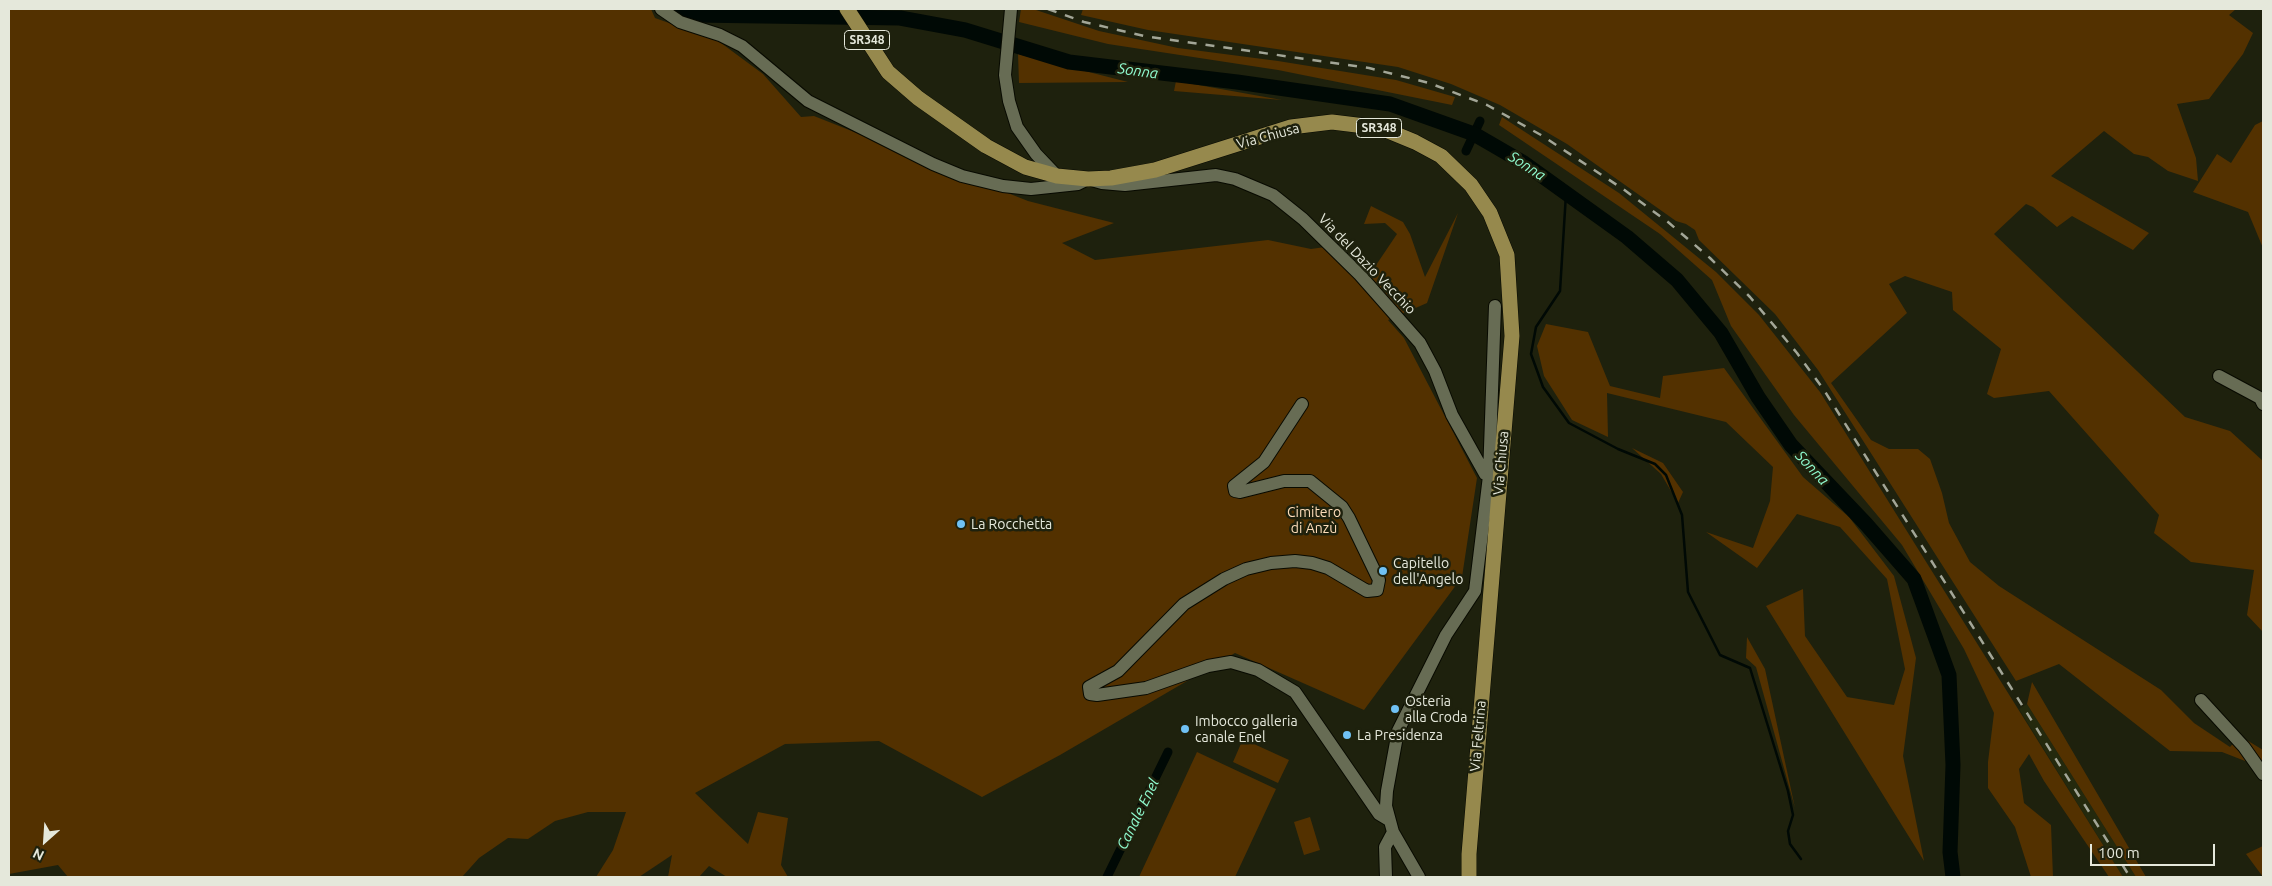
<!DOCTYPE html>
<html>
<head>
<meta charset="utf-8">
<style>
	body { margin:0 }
	#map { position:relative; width:2272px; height:886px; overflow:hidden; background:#1e210d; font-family:Ubuntu,sans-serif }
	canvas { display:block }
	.frame { position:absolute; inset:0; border:10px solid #e5e8db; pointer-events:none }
	.north { position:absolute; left:20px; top:816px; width:50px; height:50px; -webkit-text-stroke:4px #1e210d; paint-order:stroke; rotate:206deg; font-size:14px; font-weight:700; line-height:20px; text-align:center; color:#e5e8db }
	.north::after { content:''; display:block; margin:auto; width:18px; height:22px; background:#e5e8db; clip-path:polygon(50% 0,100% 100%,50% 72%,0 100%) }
	.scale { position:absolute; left:2090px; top:844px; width:125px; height:22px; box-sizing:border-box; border:2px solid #e5e8db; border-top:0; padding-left:6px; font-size:15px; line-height:18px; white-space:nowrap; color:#e5e8db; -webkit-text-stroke:4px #1e210d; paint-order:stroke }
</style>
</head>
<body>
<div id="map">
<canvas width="2272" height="886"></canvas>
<div class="frame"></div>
<div class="north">N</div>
<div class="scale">100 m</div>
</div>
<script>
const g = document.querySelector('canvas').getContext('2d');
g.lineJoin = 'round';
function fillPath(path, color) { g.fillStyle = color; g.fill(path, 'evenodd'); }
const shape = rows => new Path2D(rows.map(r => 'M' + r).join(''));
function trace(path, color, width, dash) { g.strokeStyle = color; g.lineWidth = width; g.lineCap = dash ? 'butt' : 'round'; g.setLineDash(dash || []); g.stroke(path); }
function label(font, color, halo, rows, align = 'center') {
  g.font = font + ' Ubuntu,sans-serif'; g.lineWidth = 5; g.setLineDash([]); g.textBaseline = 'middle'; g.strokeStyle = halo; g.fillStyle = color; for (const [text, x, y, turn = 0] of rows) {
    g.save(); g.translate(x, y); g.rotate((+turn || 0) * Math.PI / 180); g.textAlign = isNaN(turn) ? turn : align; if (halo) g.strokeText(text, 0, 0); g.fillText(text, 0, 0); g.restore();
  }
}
fillPath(shape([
	[2027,704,2136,877,2123,877,2019,709]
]), '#24290d');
fillPath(shape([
	[9,9,651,9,655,18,717,40,763,74,801,117,814,116,1028,201,1114,223,1062,243,1095,260,1268,240,1311,249,1325,247,1368,277,1397,234,1385,223,1364,224,1371,206,1403,222,1410,234,1425,277,1458,213,1427,303,1388,320,1404,338,1477,478,1462,577,1364,710,1235,653,1060,755,982,797,879,741,785,744,695,793,748,844,758,812,788,818,781,865,788,877,727,877,709,866,699,877,668,877,672,855,639,877,596,877,613,850,626,812,588,812,555,821,528,839,508,838,479,858,462,877,68,877,58,865,9,874],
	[1021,9,1033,9,1099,31,1178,48,1278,61,1396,80,1455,97,1452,105,1278,70,1108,44,1019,22],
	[1083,9,2236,9,2229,15,2253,33,2243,54,2209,99,2177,104,2196,158,2198,181,2168,171,2148,157,2134,154,2104,131,2051,176,2149,233,2133,250,2072,216,2057,227,2033,207,2026,204,1994,234,2185,417,2230,431,2263,461,2263,632,2247,615,2254,570,2191,562,2154,533,2159,515,2049,391,1994,398,1987,394,2001,349,1953,310,1952,292,1905,276,1889,284,1907,313,1831,383,1871,440,1889,449,1918,449,1930,459,1942,493,1949,523,1970,562,1999,586,2161,690,2194,723,2230,747,2240,736,2263,750,2263,768,2222,752,2170,751,2059,664,2016,681,1818,370,1775,314,1699,240,1695,230,1686,224,1676,221,1567,144,1500,105,1451,84,1398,67,1148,30,1081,15],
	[1018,54,1128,82,1019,83],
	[1176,81,1282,100,1174,91],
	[1502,117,1619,193,1716,272,1759,315,1820,392,2123,877,2109,877,2044,781,2029,754,2019,769,2024,803,2051,825,2053,877,2031,877,2015,827,1988,788,1988,762,1994,713,1964,649,1902,545,1794,415,1731,326,1712,280,1660,234,1499,125],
	[2263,121,2263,248,2248,212,2193,192,2217,154,2231,163,2255,125],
	[1546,324,1588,332,1610,386,1660,398,1663,376,1724,368,1803,477,1849,517,1894,576,1916,658,1903,756,1924,861,1766,606,1803,589,1805,636,1847,697,1894,705,1905,669,1887,579,1840,527,1797,514,1757,568,1706,532,1753,548,1770,501,1773,467,1726,422,1607,393,1608,437,1572,420,1544,376,1537,346],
	[1632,448,1663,463,1683,492,1678,503,1661,474],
	[1747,637,1765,669,1795,808,1756,667,1746,658],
	[2032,682,2146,877,2136,877,2027,704],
	[1243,739,1289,760,1278,783,1233,762],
	[1197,752,1276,789,1235,877,1139,877],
	[1310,817,1320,850,1304,855,1294,822],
	[2263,846,2263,877,2246,854]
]), '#533100');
trace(shape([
	[1566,194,1560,291,1536,327,1531,354,1543,387,1569,423,1618,449,1655,464,1666,475,1682,515,1688,592,1720,655,1750,668,1788,791,1793,815,1788,831,1790,844,1801,859]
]), '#000905', 2.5);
trace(shape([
	[1466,151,1480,121],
	[1107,877,1168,752]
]), '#000905', 9);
trace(shape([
	[675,9,694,15,900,18,965,30,1069,62,1237,82,1390,104,1474,134,1524,163,1627,237,1677,280,1721,333,1758,397,1791,445,1866,524,1914,579,1949,675,1953,765,1950,852,1953,877]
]), '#000905', 15);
const minor = shape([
	[661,9,680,22,720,35,742,46,808,101,933,164,962,176,1003,186,1031,189,1078,184,1088,179,1102,183,1125,185,1216,175,1235,179,1273,195,1303,219,1360,275,1420,343,1435,371,1452,415,1485,474,1489,476],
	[1011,9,1005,75,1009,101,1017,127,1036,154,1057,176],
	[2219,376,2260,398,2263,404],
	[1302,404,1264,462,1234,486,1235,491,1240,492,1284,481,1310,481,1342,507,1349,518,1379,580,1377,590,1367,591,1328,568,1312,563,1295,561,1271,563,1246,569,1224,579,1184,604,1118,671,1089,687,1090,694,1097,695,1146,688,1208,666,1231,662,1258,670,1295,692,1379,814,1389,820],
	[2201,700,2244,747,2263,774],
	[1386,877,1385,847,1393,832],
	[1419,877,1393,832,1386,806,1387,791,1398,731,1446,635,1475,591,1489,476,1495,306]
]);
const major = shape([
	[847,9,888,72,918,98,986,146,1025,167,1057,176,1088,179,1111,178,1155,170,1291,127,1332,122,1381,128,1415,142,1441,156,1471,185,1490,213,1507,255,1512,336,1469,854,1469,877]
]);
trace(minor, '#080a00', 14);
trace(major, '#080a00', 16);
trace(minor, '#676c54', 12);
trace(major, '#96894d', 15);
trace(shape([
	[1048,9,1084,22,1144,36,1369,68,1429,83,1487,105,1541,135,1623,189,1668,222,1710,258,1750,297,1797,353,1824,390,2130,877]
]), '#a3a697', 2.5, [9, 9]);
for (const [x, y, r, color] of [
	[961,524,5,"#70c1f4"],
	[1383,571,5,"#70c1f4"],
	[1395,709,5,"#70c1f4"],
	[1185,729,5,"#70c1f4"],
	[1347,735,5,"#70c1f4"]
]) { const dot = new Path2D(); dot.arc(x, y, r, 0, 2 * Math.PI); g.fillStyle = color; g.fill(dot); trace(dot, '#1e210d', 2); }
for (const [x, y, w] of [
	[867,40,45],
	[1379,128,45]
]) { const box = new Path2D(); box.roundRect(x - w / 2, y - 9.5, w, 19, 4); g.fillStyle = '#1e210d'; g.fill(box); trace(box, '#e5e8db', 1); }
label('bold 12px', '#e5e8db', null, [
	["SR348",867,40],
	["SR348",1379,128]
]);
label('14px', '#e5e8db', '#1e210d', [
	["Via Chiusa",1268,136,-15],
	["Via del Dazio Vecchio",1367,264,46],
	["Via Chiusa",1501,463,-85],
	["Via Feltrina",1478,736,-85]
]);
label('14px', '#feddba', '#1e210d', [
	["Cimitero",1314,512],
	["di Anzù",1314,528]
]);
label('14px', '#e5e8db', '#1e210d', [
	["La Rocchetta",971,524],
	["Capitello",1393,563],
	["dell'Angelo",1393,579],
	["Osteria",1405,701],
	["alla Croda",1405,717],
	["Imbocco galleria",1195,721],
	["canale Enel",1195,737],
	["La Presidenza",1357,735]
], 'left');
label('italic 15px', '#90fcd0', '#1e210d', [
	["Sonna",1138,71,8],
	["Sonna",1527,166,33],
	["Sonna",1812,468,47],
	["Canale Enel",1138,814,-64]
]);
</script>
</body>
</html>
